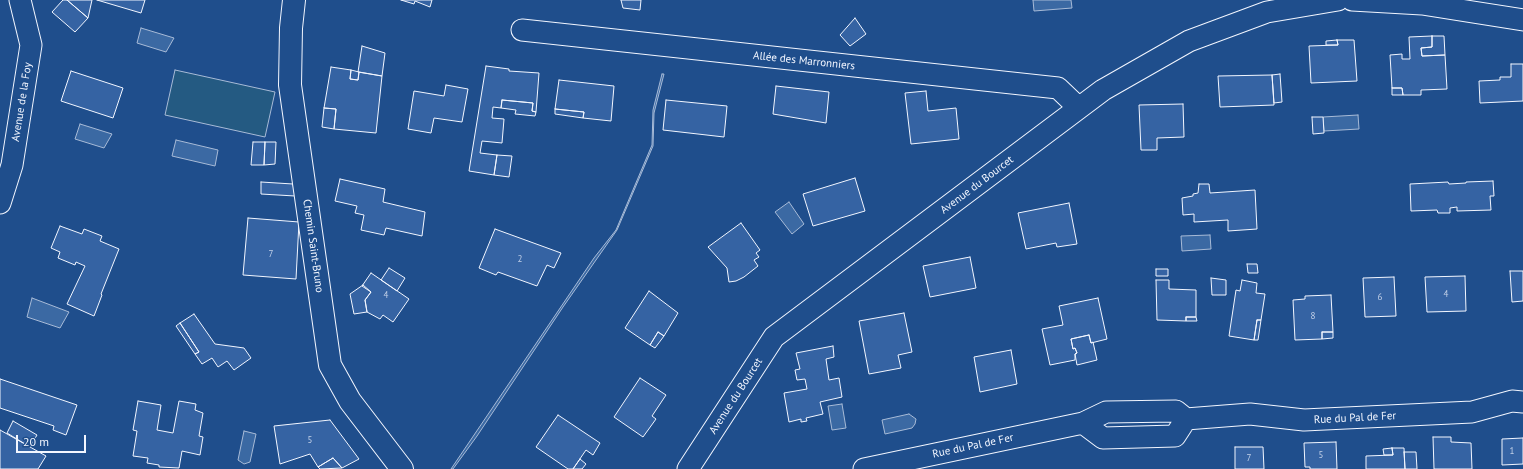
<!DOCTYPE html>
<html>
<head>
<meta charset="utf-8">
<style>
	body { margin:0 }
	#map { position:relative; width:1523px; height:469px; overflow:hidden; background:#1f4e8c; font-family:"PT Sans",sans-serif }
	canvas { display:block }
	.scale { position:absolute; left:16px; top:435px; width:70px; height:18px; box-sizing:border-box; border:2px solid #f2f6ff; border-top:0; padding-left:5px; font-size:12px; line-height:14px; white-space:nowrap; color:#f2f6ff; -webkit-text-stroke:3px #1f4e8c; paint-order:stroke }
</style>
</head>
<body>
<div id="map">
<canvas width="1523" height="469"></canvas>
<div class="scale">20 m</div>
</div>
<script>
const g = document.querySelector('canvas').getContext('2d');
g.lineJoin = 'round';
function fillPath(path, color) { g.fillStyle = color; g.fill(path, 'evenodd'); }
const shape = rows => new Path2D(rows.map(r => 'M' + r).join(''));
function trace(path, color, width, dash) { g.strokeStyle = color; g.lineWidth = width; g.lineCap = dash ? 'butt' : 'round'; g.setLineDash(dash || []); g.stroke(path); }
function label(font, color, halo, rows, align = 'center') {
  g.font = font + ' "PT Sans",sans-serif'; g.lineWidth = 3; g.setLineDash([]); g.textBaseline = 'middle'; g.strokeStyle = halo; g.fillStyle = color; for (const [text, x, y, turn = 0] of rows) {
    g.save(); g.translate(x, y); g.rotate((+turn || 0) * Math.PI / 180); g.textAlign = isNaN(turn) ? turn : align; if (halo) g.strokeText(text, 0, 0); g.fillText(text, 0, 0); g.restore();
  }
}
const green = shape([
	[175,70,275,92,265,137,165,115,175,70]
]);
fillPath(green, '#245a82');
trace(green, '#a8bbd7', 1);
const water = shape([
	[1033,0,1071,0,1072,8,1034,11,1033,0],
	[141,28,174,38,166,52,137,43,141,28],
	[662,74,664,74,654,113,653,146,617,230,563,307,477,436,453,469,451,469,594,258,616,230,652,145,653,110,662,74],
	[1358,115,1359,129,1324,131,1323,117,1358,115],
	[80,124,112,134,104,148,75,139,80,124],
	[176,140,218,150,215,166,172,156,176,140],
	[789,202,804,224,792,234,775,212,789,202],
	[1210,235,1211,249,1182,251,1181,236,1210,235],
	[32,298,69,312,60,328,27,317,32,298],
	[842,404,846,428,832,430,828,406,842,404],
	[909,414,916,419,915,424,912,428,885,434,882,420,909,414],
	[244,431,256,434,250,462,244,464,238,460,244,431]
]);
fillPath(water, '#3b69a3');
trace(water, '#a8bbd7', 1);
const building = shape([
	[63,0,67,0,88,18,75,32,52,12,63,0],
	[67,0,92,0,88,18,67,0],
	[97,0,145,0,141,13,97,0],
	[401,0,432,0,430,7,415,1,414,4,401,0],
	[621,0,641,0,640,10,623,8,621,0],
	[855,18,866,34,850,46,840,35,855,18],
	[1432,36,1432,47,1421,48,1422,56,1445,55,1447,89,1421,90,1421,95,1403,95,1402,88,1392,88,1390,55,1402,54,1402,59,1410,59,1409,37,1432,36],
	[1432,36,1444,36,1445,55,1422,56,1421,48,1432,47,1432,36],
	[1337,40,1354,40,1357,81,1311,83,1309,46,1338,45,1337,40],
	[1337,40,1338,45,1326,45,1326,41,1337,40],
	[362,46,385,53,382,76,358,72,362,46],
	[1511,64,1523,64,1523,101,1480,103,1479,81,1500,80,1500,77,1511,77,1511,64],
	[486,66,509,69,509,71,539,73,536,112,532,111,533,103,502,100,501,108,493,107,492,118,504,119,502,143,482,141,480,153,497,155,494,175,469,171,486,66],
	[331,67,351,70,350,79,358,80,359,72,382,76,376,133,334,129,336,109,324,108,331,67],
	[351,70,359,72,358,80,350,79,351,70],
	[71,71,123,88,113,118,61,101,71,71],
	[1280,74,1282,102,1274,103,1272,75,1280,74],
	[1272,75,1274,105,1220,107,1218,76,1272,75],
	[559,80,614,86,611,121,583,118,584,112,555,109,559,80],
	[446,85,468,89,462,122,434,118,431,133,408,129,414,91,444,96,446,85],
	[776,86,829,92,826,123,773,114,776,86],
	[1392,88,1402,88,1403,95,1392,95,1392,88],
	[926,91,928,111,956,108,959,139,911,144,905,93,926,91],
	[502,100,533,103,532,111,536,112,535,116,515,114,516,110,501,108,502,100],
	[666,100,727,106,724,137,663,130,666,100],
	[1183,104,1184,137,1157,138,1157,150,1141,150,1139,105,1183,104],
	[324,108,336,109,334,129,322,127,324,108],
	[555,109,584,112,583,118,555,114,555,109],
	[1312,117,1323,117,1324,133,1313,134,1312,117],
	[253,142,265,142,264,165,251,165,253,142],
	[265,142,276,142,275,164,264,165,265,142],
	[497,155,512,156,509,177,494,175,497,155],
	[855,178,865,211,813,226,803,194,855,178],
	[340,179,385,189,383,202,425,212,422,236,386,228,384,235,361,230,364,215,355,213,357,206,335,201,340,179],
	[1493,181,1494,196,1490,196,1491,210,1457,211,1457,207,1450,208,1450,213,1438,213,1437,210,1411,211,1410,184,1448,182,1449,184,1466,183,1466,182,1493,181],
	[261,182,293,184,295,196,261,194,261,182],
	[1199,184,1209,184,1210,193,1255,190,1257,229,1228,231,1228,220,1194,222,1194,214,1183,215,1182,198,1193,196,1193,194,1198,193,1199,184],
	[1069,203,1077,244,1057,247,1056,243,1026,249,1018,213,1069,203],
	[248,218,299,222,296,279,243,275,248,218],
	[741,223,760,250,756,253,759,257,754,260,758,266,744,277,736,281,729,282,727,268,708,247,741,223],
	[60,226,82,234,84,229,102,236,100,241,119,249,101,294,102,295,94,316,67,304,85,266,76,262,75,265,58,258,60,252,51,248,60,226],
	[495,229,561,253,554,268,547,265,537,286,498,272,496,275,479,268,495,229],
	[970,257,976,288,930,297,923,266,970,257],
	[1247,264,1257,264,1258,273,1248,273,1247,264],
	[389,268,405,278,397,291,381,280,389,268],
	[1156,269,1168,269,1168,276,1156,276,1156,269],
	[1510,271,1523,271,1523,301,1512,302,1510,271],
	[371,273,409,299,393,322,383,315,380,319,367,312,365,300,371,292,362,286,371,273],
	[1465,276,1466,311,1427,312,1425,277,1465,276],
	[1394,277,1396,316,1365,317,1363,278,1394,277],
	[1211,278,1226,280,1226,295,1212,295,1211,278],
	[1156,280,1169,280,1169,289,1196,290,1196,317,1186,317,1186,321,1157,320,1156,280],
	[1242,280,1257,283,1256,293,1265,294,1261,320,1257,320,1254,340,1229,336,1236,290,1240,291,1242,280],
	[363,285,371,292,365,300,367,312,354,314,350,294,363,285],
	[649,291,678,313,664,336,658,332,650,345,625,328,649,291],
	[1331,295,1333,332,1322,332,1322,339,1295,340,1293,300,1305,299,1305,296,1331,295],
	[1098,298,1107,339,1091,343,1089,335,1071,339,1073,349,1075,348,1077,353,1075,354,1075,360,1050,365,1042,329,1063,325,1059,306,1098,298],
	[904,313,912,352,898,355,901,368,869,374,859,321,904,313],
	[194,314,215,344,244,348,251,358,234,370,227,361,218,367,212,358,202,364,195,354,199,352,180,323,194,314],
	[1186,317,1196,317,1197,321,1186,321,1186,317],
	[1257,320,1261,320,1258,340,1254,340,1257,320],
	[180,323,199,352,195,354,176,326,180,323],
	[658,332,664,336,655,348,650,345,658,332],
	[1322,332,1333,332,1333,338,1322,339,1322,332],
	[1089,335,1091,343,1093,342,1097,360,1077,365,1075,354,1077,353,1075,348,1073,349,1071,339,1089,335],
	[833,346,834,357,826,359,829,380,839,378,842,397,820,402,823,414,806,418,807,421,801,422,801,419,789,422,784,393,807,389,805,379,797,380,795,370,800,369,796,353,833,346],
	[1011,350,1017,384,980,392,974,357,1011,350],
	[640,378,666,395,652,416,656,419,643,437,614,417,640,378],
	[0,379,77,405,66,435,53,430,54,426,0,408,0,379],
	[138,401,161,405,157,430,173,433,179,401,196,404,195,410,203,413,199,436,203,437,200,455,182,451,179,468,159,467,159,465,147,463,148,458,133,456,137,431,133,430,138,401],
	[558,415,600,443,593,455,586,450,573,469,568,469,536,447,558,415],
	[330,420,359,459,342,468,333,458,318,467,310,454,280,464,274,426,330,420],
	[13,421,37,435,30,447,7,433,13,421],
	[0,430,46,456,38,469,0,469,0,430],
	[1433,437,1451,437,1451,442,1471,443,1472,469,1434,469,1433,437],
	[1523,438,1523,464,1502,465,1502,439,1523,438],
	[1336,442,1337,469,1310,469,1310,467,1305,467,1304,443,1336,442],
	[1235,447,1263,447,1264,469,1235,469,1235,447],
	[1392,448,1393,455,1384,455,1383,449,1392,448],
	[1392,448,1404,448,1405,469,1366,469,1366,456,1393,455,1392,448],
	[1404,452,1416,452,1417,469,1405,469,1404,452],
	[333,458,342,468,320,469,318,467,333,458],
	[580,459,586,464,582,469,573,469,580,459]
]);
fillPath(building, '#3563a3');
trace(building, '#f2f6ff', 1);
const minor = shape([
	[1352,0,1422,4,1523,20],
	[522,30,1058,88,1079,108],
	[0,203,12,165,31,45,20,0],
	[1083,423,1103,438,1175,436,1186,419],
	[688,469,774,337,1103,90,1189,41,1267,12,1338,0],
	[864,469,1083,423,1106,412,1176,411,1186,419,1250,414,1304,420,1472,412,1512,401,1523,402]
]);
const tertiary = shape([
	[294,0,291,28,290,85,330,365,350,401,402,469]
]);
trace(minor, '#f2f6ff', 23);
trace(tertiary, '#f2f6ff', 24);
trace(minor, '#1f4e8c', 21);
trace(tertiary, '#1f4e8c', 22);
label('9px', '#c3d1e8', null, [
	["7",271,254],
	["2",520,259],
	["4",1446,294],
	["4",386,295],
	["6",1380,297],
	["8",1313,316],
	["5",310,440],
	["1",1512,451],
	["5",1321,455],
	["7",1249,458]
]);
label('11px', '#f2f6ff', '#1f4e8c', [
	["Allée des Marronniers",804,61,6],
	["Avenue de la Foy",22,102,-81],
	["Avenue du Bourcet",977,185,-37],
	["Chemin Saint-Bruno",313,246,82],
	["Avenue du Bourcet",736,396,-57],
	["Rue du Pal de Fer",1355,418,-3],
	["Rue du Pal de Fer",973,446,-12]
]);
</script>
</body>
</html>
